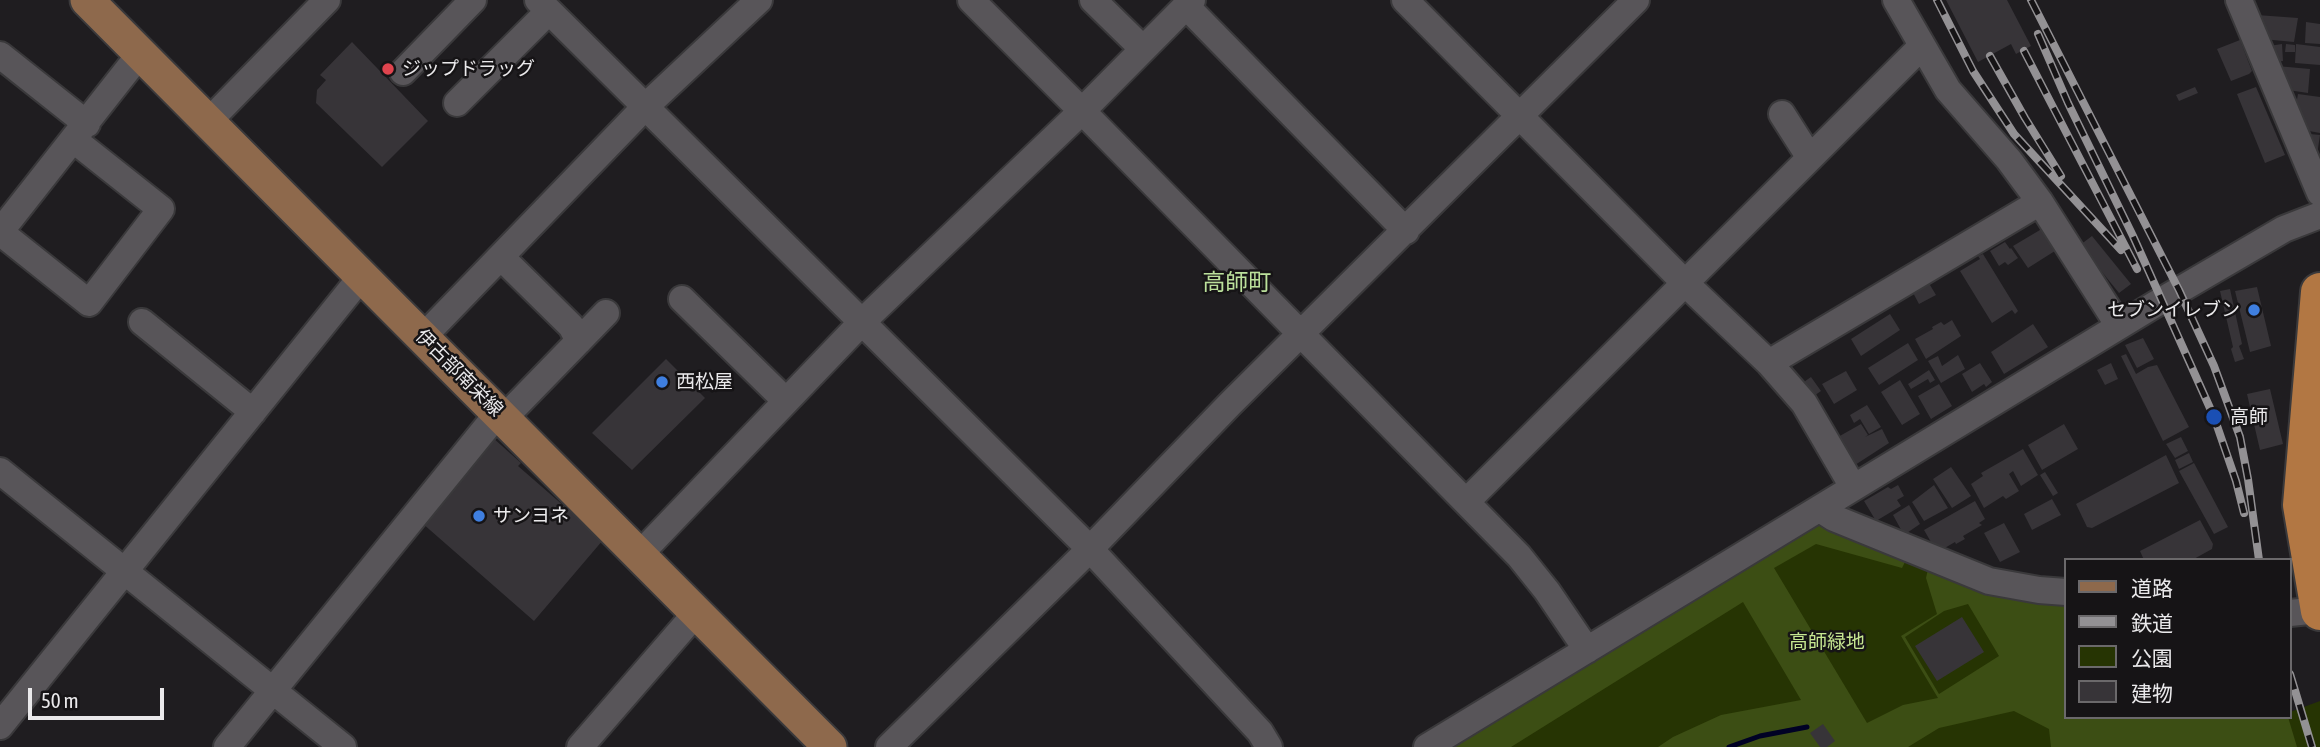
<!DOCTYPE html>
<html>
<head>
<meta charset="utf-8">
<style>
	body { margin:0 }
	#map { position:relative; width:2320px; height:747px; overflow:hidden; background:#1f1d20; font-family:"Asap Condensed","Noto Sans JP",sans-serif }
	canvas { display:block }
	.legend { position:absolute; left:2064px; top:558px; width:228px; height:161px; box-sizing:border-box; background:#161416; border:2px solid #6b696b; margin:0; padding:9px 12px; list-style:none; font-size:21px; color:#eae9eb }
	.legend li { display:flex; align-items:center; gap:14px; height:35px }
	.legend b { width:35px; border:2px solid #6b696b }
	.scale { position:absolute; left:28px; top:688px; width:136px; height:32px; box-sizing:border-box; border:4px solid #eae9eb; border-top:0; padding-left:9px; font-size:21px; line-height:24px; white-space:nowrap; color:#eae9eb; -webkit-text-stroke:5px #161416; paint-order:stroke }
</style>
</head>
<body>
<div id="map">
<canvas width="2320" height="747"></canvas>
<ul class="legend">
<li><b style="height:9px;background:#8e694c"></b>道路</li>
<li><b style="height:9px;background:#939194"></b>鉄道</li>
<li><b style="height:19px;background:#263403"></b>公園</li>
<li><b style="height:19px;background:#373438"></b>建物</li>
</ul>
<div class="scale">50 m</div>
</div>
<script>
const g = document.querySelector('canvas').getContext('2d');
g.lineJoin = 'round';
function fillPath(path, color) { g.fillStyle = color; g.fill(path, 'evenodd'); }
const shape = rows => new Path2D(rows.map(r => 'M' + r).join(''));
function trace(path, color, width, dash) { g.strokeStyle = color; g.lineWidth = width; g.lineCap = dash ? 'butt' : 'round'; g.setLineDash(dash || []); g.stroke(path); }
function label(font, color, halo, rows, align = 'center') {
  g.font = font + ' "Asap Condensed","Noto Sans JP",sans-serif'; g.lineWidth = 5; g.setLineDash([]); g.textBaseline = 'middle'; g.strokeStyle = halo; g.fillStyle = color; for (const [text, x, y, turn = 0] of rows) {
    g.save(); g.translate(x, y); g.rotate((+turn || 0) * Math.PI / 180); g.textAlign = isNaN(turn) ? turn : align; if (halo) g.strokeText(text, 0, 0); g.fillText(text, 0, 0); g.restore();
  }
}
fillPath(shape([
	[1822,524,1983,592,2066,717,2290,717,2290,712,2320,701,2320,747,1448,747]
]), '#263403');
fillPath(shape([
	[1822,524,2066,602,2066,717,2288,717,2297,747,2051,747,2049,729,2014,711,1939,728,1908,747,1658,747,1673,737,1721,715,1801,700,1743,602,1511,747,1448,747,1812,526],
	[1816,544,1902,568,1906,560,1928,569,1926,578,1937,614,1901,636,1938,698,1903,705,1867,723,1774,568],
	[1968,604,1999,656,1939,694,1905,637,1944,611]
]), '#3c4e14');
trace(shape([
	[1729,747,1760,736,1807,727]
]), '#000125', 5);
fillPath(shape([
	[1946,0,2007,0,2031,46,2016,54,2011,44,1978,62],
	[2257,15,2298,18,2294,42,2262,39],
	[2306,22,2320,24,2320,44,2305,43],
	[2240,40,2252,71,2249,74,2231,81,2217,49],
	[352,42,428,121,382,167,316,103,317,90,326,80,320,75],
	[2282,44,2283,61,2271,63,2269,46],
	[2286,44,2295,45,2295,52,2285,52],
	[2296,44,2320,47,2320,65,2295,63],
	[2277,66,2310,69,2308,93,2281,89],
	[2195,87,2198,93,2179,101,2176,95],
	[2256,87,2285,155,2265,163,2237,94],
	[2298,94,2320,97,2320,133,2298,129,2301,111,2295,110],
	[2310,134,2320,135,2317,155,2310,136],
	[2045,227,2058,249,2028,268,2013,246],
	[2092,236,2131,284,2119,293,2080,245],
	[2005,242,2010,249,2011,248,2018,258,2008,265,2005,262,1999,266,1990,251],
	[1983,254,2018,311,2015,314,2012,310,1992,323,1960,271,1980,259,1978,256],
	[1927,280,1936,295,1919,304,1911,289],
	[2257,287,2271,346,2250,352,2235,291],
	[2230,289,2242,344,2239,346,2244,359,2235,362,2231,349,2233,347,2220,291],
	[1890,314,1900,330,1861,356,1851,339],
	[1952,320,1961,336,1926,359,1915,339,1933,329,1932,327,1941,322,1944,325],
	[2033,324,2048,347,2004,374,1991,352],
	[2143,338,2154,359,2137,368,2125,345],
	[1908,343,1918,360,1879,385,1868,368],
	[2126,354,2136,374,2148,367,2157,365,2189,427,2163,441,2121,356],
	[1958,355,1965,369,1941,383,1928,361,1938,356,1942,366],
	[666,359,705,398,632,470,592,433],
	[1980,363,1992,382,1986,387,1984,384,1972,392,1962,374],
	[2111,363,2118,379,2105,385,2097,370],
	[1929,370,1935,380,1930,383,1928,379,1911,389,1908,384],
	[1846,371,1857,390,1834,404,1822,384],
	[1811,377,1821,391,1811,398,1801,384],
	[1900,380,1920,414,1902,425,1881,392],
	[1939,384,1952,406,1931,419,1918,396],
	[2270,389,2283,444,2260,450,2247,394],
	[1867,405,1881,427,1869,434,1860,419,1854,423,1850,415],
	[1861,424,1868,435,1865,437,1882,429,1889,443,1855,465,1838,437],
	[2064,424,2078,449,2042,470,2028,445],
	[492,437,521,463,518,466,603,540,534,621,422,523],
	[2181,437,2188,451,2175,458,2166,444],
	[2023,449,2038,475,2021,486,2013,471,2009,474,2019,491,2006,499,2003,496,1984,508,1971,484,1983,476,1981,473],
	[2189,453,2193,462,2179,469,2175,460],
	[2166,455,2179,483,2092,528,2087,527,2076,504],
	[2194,463,2228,527,2214,534,2179,471],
	[1951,467,1971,496,1952,508,1933,479],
	[2045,472,2058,493,2053,496,2040,475],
	[1898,485,1904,496,1897,500,1901,506,1876,521,1864,501,1888,487,1891,489],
	[1934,485,1948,508,1924,521,1912,502],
	[2052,499,2061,515,2032,530,2024,514],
	[1975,501,1985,519,1979,523,1982,525,1963,536,1965,539,1956,544,1955,542,1943,549,1940,545,1935,549,1924,530],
	[1909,505,1920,524,1904,535,1893,515],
	[2200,520,2213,544,2212,549,2192,560,2144,560,2140,551],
	[2004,523,2020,552,2000,562,1984,533],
	[1962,617,1984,652,1937,681,1915,646],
	[1823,724,1835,741,1827,747,1820,747,1810,733]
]), '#373438');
const minor = shape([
	[538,0,1090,549,1260,732,1269,747],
	[971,0,1082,111,1519,556,1547,591,1587,650],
	[1093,0,1143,49],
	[1405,0,1685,283,1769,363,1804,403,1853,487],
	[1896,0,1948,90,2009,160,2040,202,2119,326],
	[2239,0,2320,193],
	[1186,6,1406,231],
	[0,55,87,124],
	[403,72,473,0],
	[457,103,549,11],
	[1782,114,1810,158],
	[208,122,327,0],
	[0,232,89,303,161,209,74,140],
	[0,232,140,54],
	[501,257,571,326,579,341],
	[682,299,786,401],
	[142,322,253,412],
	[423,337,645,107,759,0],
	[1769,363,2040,202],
	[504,418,606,313],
	[0,471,343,747],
	[1467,501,1921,47],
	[1820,509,1834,518,1989,581,2039,590,2066,592],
	[640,554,862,322,1082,111,1192,0],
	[2290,613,2320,610],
	[0,726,362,276],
	[227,747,499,412],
	[580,747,697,612],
	[889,747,1090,549,1230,404,1636,0],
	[1427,747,2154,305,2284,229,2320,215]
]);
const major = shape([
	[87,0,830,747]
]);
const highway = shape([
	[2320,292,2302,505,2320,611]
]);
trace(minor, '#3a393b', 30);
trace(major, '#3a393b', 37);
trace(highway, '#3a393b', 42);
trace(minor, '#585559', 26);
trace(major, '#8e694c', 33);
trace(highway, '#b27743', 38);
const rail = shape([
	[1937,0,1973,71,2014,134,2121,250],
	[2031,0,2179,290,2214,366,2240,437,2248,479,2259,560],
	[2038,34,2068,103,2133,236,2214,417,2236,481,2244,513],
	[2024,51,2137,269],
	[1990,56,2025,118,2061,176],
	[2290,674,2312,747]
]);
trace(rail, '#939194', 8);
trace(rail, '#161416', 5, [16]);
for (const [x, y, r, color] of [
	[388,69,7,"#e0444e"],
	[2254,310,7,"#3f7fe0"],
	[662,382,7,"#3f7fe0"],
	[2214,417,9,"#1a4fb4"],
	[479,516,7,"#3f7fe0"]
]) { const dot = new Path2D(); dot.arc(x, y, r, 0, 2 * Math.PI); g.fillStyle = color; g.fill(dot); trace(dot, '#161416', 2.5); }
label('19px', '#eae9eb', '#161416', [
	["ジップドラッグ",402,69],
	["セブンイレブン",2240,310,"right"],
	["西松屋",676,382],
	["高師",2230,417],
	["サンヨネ",493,516]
], 'left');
label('19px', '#eae9eb', '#161416', [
	["伊古部南栄線",459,373,45]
]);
label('19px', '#c6e691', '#161416', [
	["高師緑地",1827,642]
]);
label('23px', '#bbe09b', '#161416', [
	["高師町",1237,283]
]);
</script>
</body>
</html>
